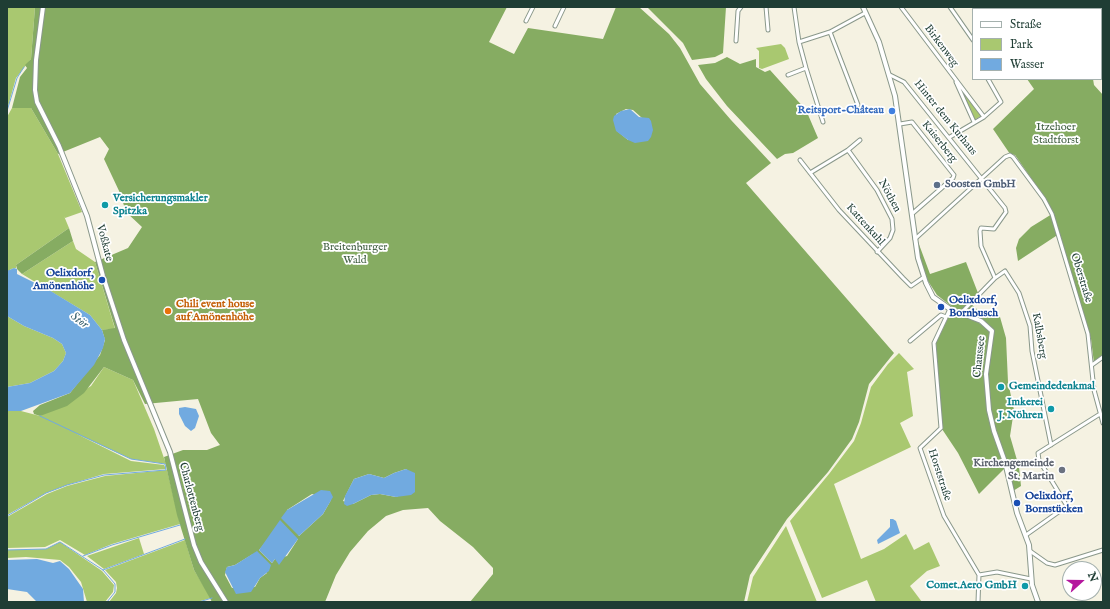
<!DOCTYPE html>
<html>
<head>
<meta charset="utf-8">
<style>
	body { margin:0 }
	#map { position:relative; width:1110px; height:609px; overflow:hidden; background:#f5f2e2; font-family:"IM FELL English",serif }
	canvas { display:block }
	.frame { position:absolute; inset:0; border:8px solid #1f3d34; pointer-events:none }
	.legend { position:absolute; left:972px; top:8px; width:130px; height:72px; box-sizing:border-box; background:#fff; border:1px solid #a5b1ae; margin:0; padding:5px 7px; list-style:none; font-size:12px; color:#1f3d34 }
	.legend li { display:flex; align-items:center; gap:8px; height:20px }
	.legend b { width:20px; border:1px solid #a5b1ae }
	.north { position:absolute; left:1062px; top:561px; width:40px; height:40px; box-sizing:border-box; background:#fff; border:1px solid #a5b1ae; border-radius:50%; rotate:69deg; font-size:11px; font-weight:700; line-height:16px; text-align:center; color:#1f3d34 }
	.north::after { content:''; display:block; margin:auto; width:14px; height:18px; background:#b5179e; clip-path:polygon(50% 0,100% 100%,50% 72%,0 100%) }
</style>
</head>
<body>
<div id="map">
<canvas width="1110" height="609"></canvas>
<div class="frame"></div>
<ul class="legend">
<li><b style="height:5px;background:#fff"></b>Straße</li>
<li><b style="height:11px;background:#a9c870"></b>Park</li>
<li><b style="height:11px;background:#71aae0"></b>Wasser</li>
</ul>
<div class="north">N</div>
</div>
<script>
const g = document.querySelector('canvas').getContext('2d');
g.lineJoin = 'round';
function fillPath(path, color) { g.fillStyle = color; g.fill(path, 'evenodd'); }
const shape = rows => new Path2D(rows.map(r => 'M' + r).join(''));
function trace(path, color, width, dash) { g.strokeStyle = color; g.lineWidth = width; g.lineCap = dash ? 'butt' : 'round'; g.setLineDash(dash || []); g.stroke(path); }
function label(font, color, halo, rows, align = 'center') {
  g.font = font + ' "IM FELL English",serif'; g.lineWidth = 3.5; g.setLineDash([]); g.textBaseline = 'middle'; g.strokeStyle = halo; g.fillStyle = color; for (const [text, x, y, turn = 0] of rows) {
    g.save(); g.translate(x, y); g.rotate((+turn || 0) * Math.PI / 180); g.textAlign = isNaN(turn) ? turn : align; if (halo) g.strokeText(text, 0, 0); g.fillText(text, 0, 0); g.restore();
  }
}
fillPath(shape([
	[7,7,35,7,31,59,16,78,7,110],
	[781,44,785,48,789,59,762,69,759,68,759,51,756,48],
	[961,90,973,104,981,116,974,120],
	[12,108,31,108,58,154,82,212,65,218,64,216,69,228,16,265,16,268,11,269,9,271,7,271,7,117],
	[73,241,76,249,95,262,115,329,102,330,90,315,22,274],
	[7,316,24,326,53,338,62,344,66,353,63,361,54,371,30,383,7,387],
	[899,353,914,369,907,372,913,416,900,423,911,447,834,484,861,559,884,549,906,534,914,550,929,542,940,566,927,571,910,586,922,602,876,602,867,580,822,598,790,521,829,474,854,441,861,423,871,387,888,364],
	[104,367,133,380,154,429,166,464,131,459,75,433,131,461,164,465,166,469,104,474,67,485,46,493,7,515,7,411,21,411,40,416,91,386],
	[167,470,180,524,112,544,85,555,60,540,45,547,7,548,7,517,47,494,67,486,105,476],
	[786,526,817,602,747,602,753,577],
	[139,538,144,554,104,569,87,556],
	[185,540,194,570,211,598,197,602,109,602,116,593,117,588,116,582,105,570],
	[60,542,102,571,114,585,113,592,105,602,87,602,81,582,69,567,60,560,26,557,7,558,7,550,46,549]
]), '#a9c870');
fillPath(shape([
	[35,7,507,7,489,42,514,54,528,28,603,39,616,7,639,7,669,34,680,48,700,84,731,120,771,163,746,183,894,353,869,384,859,422,852,439,828,472,787,519,750,575,744,602,470,602,493,574,493,568,473,547,440,521,428,508,403,510,386,516,368,531,350,552,336,575,325,602,212,602,194,570,177,515,164,457,183,450,207,450,220,445,211,433,198,399,145,404,133,380,104,367,84,393,67,406,40,416,34,414,33,411,40,405,70,393,100,355,105,340,102,330,115,328,95,262,128,248,142,227,126,212,120,193,104,159,109,149,100,137,58,154,31,108,12,108,20,77,27,68,25,65,31,59],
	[626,109,633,110,642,118,628,140,617,131,616,114],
	[406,469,415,477,415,489,396,497,380,494,371,495,353,504,343,501,354,479,369,474,384,478,394,473],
	[312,494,331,500,323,514,299,536,287,510],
	[298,539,287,556,275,559,272,563,259,550,266,542],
	[253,554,267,573,260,578,255,587,232,588,225,575,227,567,235,565],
	[647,7,726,7,723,53,715,57,692,60,683,43],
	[989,7,1103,7,1103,32,1101,30,1101,9,991,9],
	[727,57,740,64,756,59,756,67,765,72,770,70,806,110,818,138,793,153,785,154,777,159,727,106,706,79,698,65,715,63],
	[1027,79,1093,79,1094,85,1103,95,1103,356,1094,363,1091,339,1059,234,1018,261,1016,248,1019,239,1031,227,1052,214,1045,198,1015,155,1010,154,993,129,1034,89],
	[69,228,73,241,22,274,17,269,16,265],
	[917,239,930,274,966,262,978,293,961,311,951,306,937,295,926,278,919,259],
	[971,304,986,317,995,309,1000,317,1006,338,1008,382,1014,410,1010,436,1019,467,1021,486,1013,491,990,410,987,378,993,330,980,318,964,312],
	[951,312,970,317,988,329,990,335,984,378,987,410,992,431,1005,468,979,494,958,453,942,429,936,343]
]), '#86ac62');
fillPath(shape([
	[630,109,639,117,649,118,651,121,653,130,651,137,648,141,635,143,628,140,616,131,613,120,614,116,621,111],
	[14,268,17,269,17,274,49,290,90,315,102,330,105,339,103,348,94,365,70,393,21,411,7,411,7,387,30,383,54,371,63,361,66,353,62,344,53,338,24,326,7,316,7,271],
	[185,407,196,409,199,416,195,428,191,431,185,426,179,414,179,408],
	[406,469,415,473,415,492,411,495,396,497,380,494,371,495,353,504,347,506,344,504,345,496,354,479,369,474,384,478,394,473],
	[321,490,330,491,333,497,323,514,299,536,281,518,287,510],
	[893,519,896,521,900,533,878,544,877,540,890,527,890,519],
	[280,520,298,539,279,565,275,559,272,563,259,550],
	[257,551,271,565,269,571,260,578,251,592,236,594,225,572,227,567,235,565],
	[37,559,53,563,60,561,69,569,83,589,84,602,37,602,27,592,7,589,7,560]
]), '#71aae0');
trace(shape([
	[7,111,17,78,24,67],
	[7,516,46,493,67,485,104,475,166,470,165,464,131,459,40,416],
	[7,550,46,549,60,542,103,570,115,584,115,592,107,602],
	[83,556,112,545,180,525],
	[103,570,185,539],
	[199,602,212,598]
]), '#71aae0', 1);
const street = shape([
	[766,7,768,30],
	[794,7,799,42,830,32,865,13],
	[901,7,984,117,950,137],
	[950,7,973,40],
	[1054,7,1056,9],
	[526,21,533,7],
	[555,26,564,7],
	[830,32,858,105],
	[736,41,738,11,741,7],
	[799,42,806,68,823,122],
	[788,75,806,68],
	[890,75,904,82,1005,208,1006,212,994,229,981,228,980,231,981,246,995,278],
	[956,82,974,122],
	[984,117,1001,102,988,79],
	[900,124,912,122,954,175,953,178,913,213],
	[848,150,860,140],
	[800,160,839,210,903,278,911,286,924,277],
	[810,173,848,150,877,190,892,219,893,230,890,238,877,252],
	[915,239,1005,157,1010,155,1013,157,1044,199,1052,214,1088,334,1094,390,1103,423],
	[950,309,934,343,941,428,920,448,944,516,979,575,978,602],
	[962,312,995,278,1005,271,1019,293,1030,326,1032,351,1051,445],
	[910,341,941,315,946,317],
	[1092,365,1103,357],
	[1026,535,1067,506,1039,460,1038,453,1100,414],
	[1030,551,1047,563,1055,565,1103,550],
	[979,575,997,572,1031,579]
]);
const secondary = shape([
	[43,7,36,60,35,90,37,102,59,146,87,216,103,276,124,340,170,452,194,545,201,562,226,602],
	[863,7,879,42,895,96,918,258,926,283,933,297,943,304,950,309,981,321,992,331,986,374,989,410,994,431,1005,462,1017,513,1029,545,1032,585,1038,602]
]);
trace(street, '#8a988b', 5);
trace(secondary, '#8a988b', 6);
trace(street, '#fff', 3);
trace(secondary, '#fff', 4);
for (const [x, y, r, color] of [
	[892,111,4,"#3f7fe0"],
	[937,185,4,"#5c6f8a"],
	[105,205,4,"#0f9aa8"],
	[102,280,4,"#1a4fb4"],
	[941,307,4,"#1a4fb4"],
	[168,311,4,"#e8710a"],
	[1001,387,4,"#0f9aa8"],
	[1051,409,4,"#0f9aa8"],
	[1062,470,4,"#6b7280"],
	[1017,503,4,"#1a4fb4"],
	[1025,586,4,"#0f9aa8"]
]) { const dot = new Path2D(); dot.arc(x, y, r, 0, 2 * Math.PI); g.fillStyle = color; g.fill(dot); trace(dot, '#fff', 1.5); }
label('11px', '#1f3d34', '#fff', [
	["Birkenweg",941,46,53],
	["Hinter dem Kurhaus",945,118,51],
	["Kaiserberg",939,142,51],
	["Nöthen",889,196,61],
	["Kattenkuhl",865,225,48],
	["Voßkate",104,243,75],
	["Oberstraße",1081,278,73],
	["Kalbsberg",1039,336,80],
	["Chaussee",980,357,-84],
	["Horststraße",939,475,72],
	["Charlottenberg",191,497,75]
]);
label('bold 11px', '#366cbe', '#fff', [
	["Reitsport-Château",884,111]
], 'right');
label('11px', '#426043', '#fff', [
	["Itzehoer",1056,128],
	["Stadtforst",1056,141],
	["Breitenburger",355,248],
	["Wald",355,261]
]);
label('bold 11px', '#4e5e75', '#fff', [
	["Soosten GmbH",945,185]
], 'left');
label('bold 11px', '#0d838f', '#fff', [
	["Versicherungsmakler",113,199],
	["Spitzka",113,212],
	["Gemeindedenkmal",1009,387],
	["Imkerei",1043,403,"right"],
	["J. Nöhren",1043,416,"right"],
	["Comet.Aero GmbH",1017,586,"right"]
], 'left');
label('bold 11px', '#164399', '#fff', [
	["Oelixdorf,",94,274,"right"],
	["Amönenhöhe",94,287,"right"],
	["Oelixdorf,",949,301],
	["Bornbusch",949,314],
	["Oelixdorf,",1025,497],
	["Bornstücken",1025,510]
], 'left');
label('bold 11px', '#c56008', '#fff', [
	["Chili event house",176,305],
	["auf Amönenhöhe",176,318]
], 'left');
label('bold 11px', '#5b616d', '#fff', [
	["Kirchengemeinde",1054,464],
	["St. Martin",1054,477]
], 'right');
label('italic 12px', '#3c6370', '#fff', [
	["Stör",79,321,37]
]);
</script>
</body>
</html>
